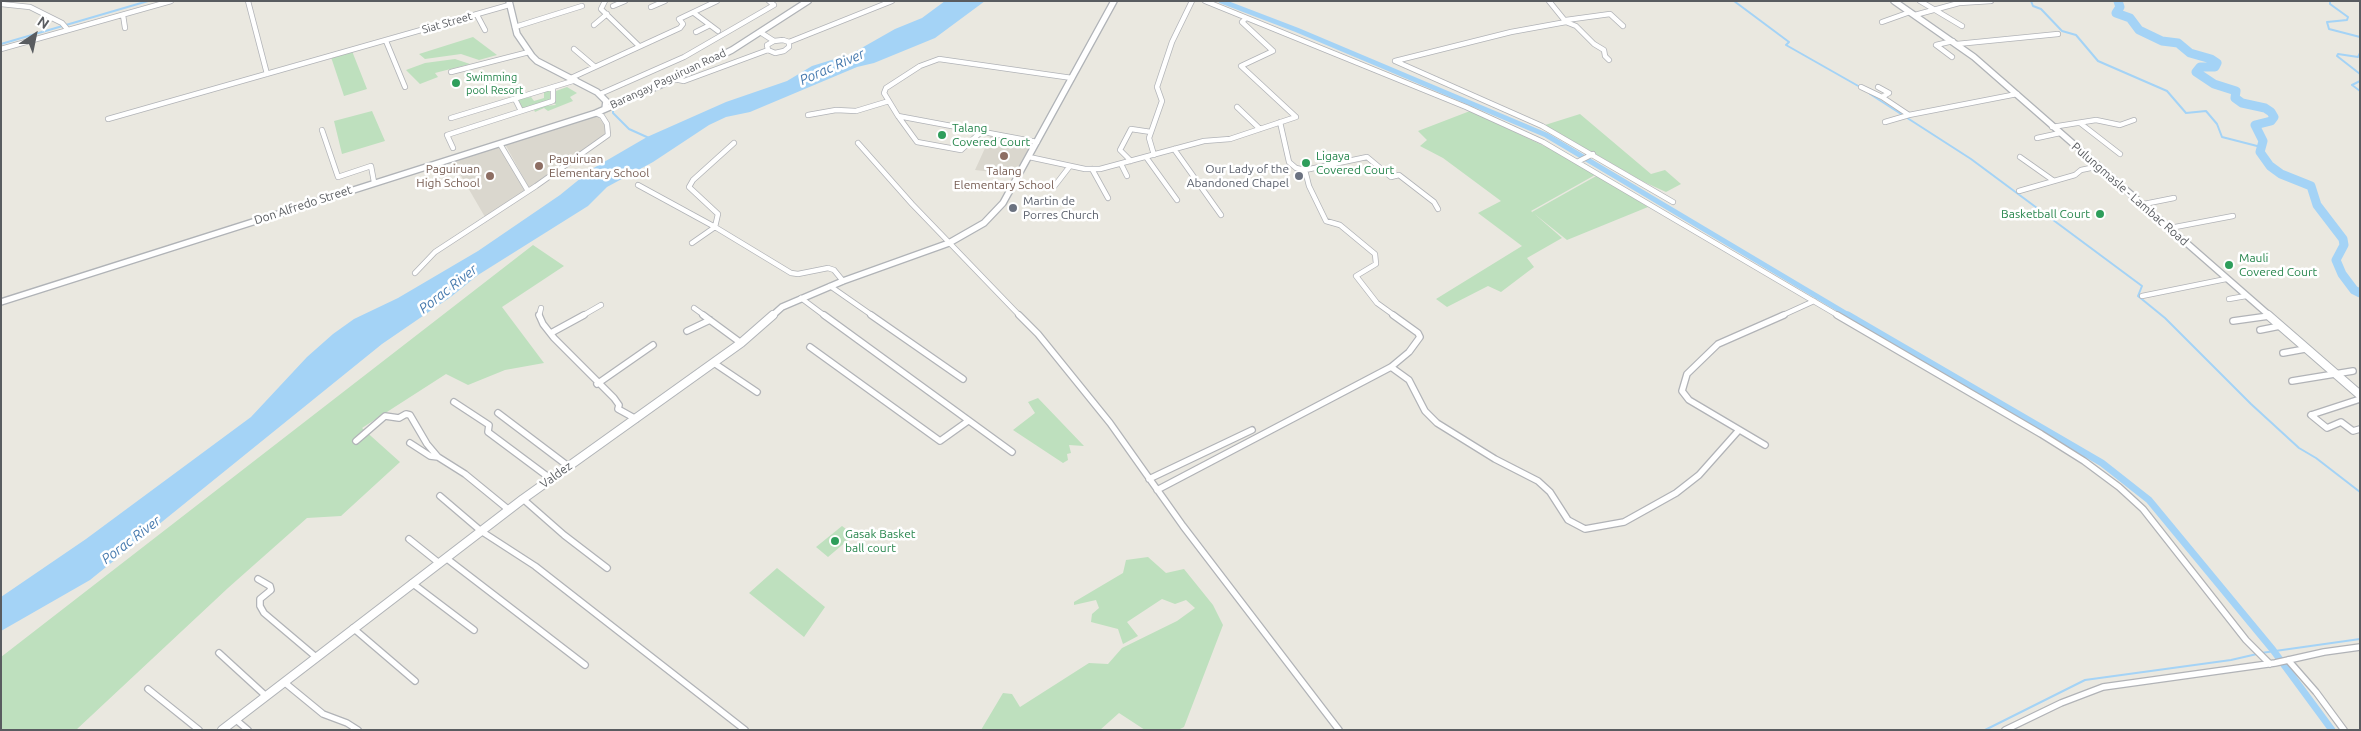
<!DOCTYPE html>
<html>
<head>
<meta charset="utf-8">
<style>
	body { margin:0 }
	#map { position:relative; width:2361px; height:731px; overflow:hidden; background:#eae8e0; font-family:Ubuntu,sans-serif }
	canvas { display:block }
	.frame { position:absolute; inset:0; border:2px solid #595c60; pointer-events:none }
	.north { position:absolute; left:10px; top:10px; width:50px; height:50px; -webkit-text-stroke:4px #fff; paint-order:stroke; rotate:34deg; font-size:14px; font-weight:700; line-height:20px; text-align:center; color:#595c60 }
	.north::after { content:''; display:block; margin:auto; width:18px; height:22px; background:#595c60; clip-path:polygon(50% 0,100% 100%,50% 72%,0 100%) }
</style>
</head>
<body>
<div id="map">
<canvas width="2361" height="731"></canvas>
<div class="frame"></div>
<div class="north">N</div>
</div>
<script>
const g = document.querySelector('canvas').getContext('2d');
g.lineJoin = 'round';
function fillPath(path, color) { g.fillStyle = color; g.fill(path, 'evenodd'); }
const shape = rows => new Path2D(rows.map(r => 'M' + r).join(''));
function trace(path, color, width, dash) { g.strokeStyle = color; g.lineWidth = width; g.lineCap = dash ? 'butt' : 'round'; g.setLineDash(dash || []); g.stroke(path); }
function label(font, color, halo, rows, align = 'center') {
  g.font = font + ' Ubuntu,sans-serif'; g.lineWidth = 5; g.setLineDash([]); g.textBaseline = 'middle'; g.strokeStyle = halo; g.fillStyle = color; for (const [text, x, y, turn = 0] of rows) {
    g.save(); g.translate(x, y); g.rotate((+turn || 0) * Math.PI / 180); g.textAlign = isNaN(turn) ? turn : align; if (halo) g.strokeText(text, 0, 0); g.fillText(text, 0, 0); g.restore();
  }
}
fillPath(shape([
	[596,114,606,127,606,133,602,137,529,188,505,144],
	[991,135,1034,142,1017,175,975,170],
	[501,146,526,191,485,217,453,162]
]), '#dad7ce');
fillPath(shape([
	[473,37,497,55,479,60,461,54,425,59,419,54],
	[352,51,367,89,344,96,331,57],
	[455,59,470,64,435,73,438,77,420,84,406,70,425,63],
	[567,87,577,93,570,97,573,101,548,111,544,108,535,112,534,110,544,106,556,105,554,103,556,91],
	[551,90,551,101,522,109,517,100,531,97,534,101,544,98,544,92],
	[372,111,385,141,342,154,334,121],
	[1470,111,1557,152,1595,175,1531,211,1562,238,1527,258,1534,267,1501,292,1488,286,1447,307,1436,299,1522,246,1478,213,1501,201,1443,158,1420,146,1427,140,1418,131],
	[1580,114,1651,174,1665,170,1681,184,1666,192,1644,182,1545,125],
	[1598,175,1648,207,1567,240,1532,212],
	[533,245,564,266,502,307,544,363,505,370,468,385,446,374,362,428,400,462,341,516,307,518,228,588,76,730,1,730,1,657],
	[1038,398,1084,446,1069,445,1071,453,1067,454,1068,460,1063,463,1013,430,1035,413,1028,402],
	[842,526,854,535,828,557,816,547],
	[1148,557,1166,573,1184,569,1213,605,1223,625,1184,727,1178,730,1145,730,1119,713,1100,730,981,730,1003,693,1012,694,1020,707,1089,663,1108,664,1122,648,1177,621,1195,608,1186,600,1175,604,1162,599,1127,622,1138,636,1123,644,1118,629,1091,622,1092,614,1099,608,1096,600,1074,605,1074,602,1123,573,1126,560],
	[777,568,825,607,804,637,749,593]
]), '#bee0be');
fillPath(shape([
	[945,1,985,1,935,38,874,63,857,67,750,112,726,117,709,125,653,162,607,187,588,206,478,275,452,296,382,344,90,580,1,631,1,597,86,539,251,417,307,357,333,334,354,319,398,298,478,251,560,195,592,169,647,137,726,102,787,81,812,66,851,54,895,29,922,18]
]), '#a4d3f6');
trace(shape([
	[1734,1,1789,42,1786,45,1860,87],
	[2031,1,2033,6,2041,9,2062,31,2076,35,2098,61,2167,91,2186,113,2206,111,2217,124,2222,137,2261,147],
	[2330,1,2330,4,2348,17,2347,20,2327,22,2329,29,2360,37],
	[1,44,148,1],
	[2360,53,2358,57,2338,54,2337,56,2360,74],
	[2360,81,2352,85,2360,91],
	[1870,94,1971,159,2142,286,2138,296,2165,318,2251,404,2299,448,2316,458,2360,492],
	[613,109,613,113,629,129,649,138],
	[2261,653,2360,639],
	[1985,730,2085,680,2231,660,2257,654]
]), '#a4d3f6', 2);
trace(shape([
	[1221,1,1297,30,1546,135,1850,316]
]), '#a4d3f6', 5);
trace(shape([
	[1848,315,2102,463,2149,500,2273,650,2332,730]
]), '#a4d3f6', 7);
trace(shape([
	[2118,1,2120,7,2116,13,2130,18,2139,30,2162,41,2178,43,2190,53,2211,59,2217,63,2215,67,2200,67,2196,72,2214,84,2236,91,2235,98,2242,103,2265,108,2271,112,2274,117,2271,121,2255,125,2263,141,2260,152,2270,166,2281,174,2311,186,2317,205,2343,239,2344,245,2336,260,2342,274,2354,290,2360,293]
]), '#a4d3f6', 9);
const streetFar1 = shape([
	[248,1,267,74],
	[605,1,601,9,639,46],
	[1205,1,1466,107,1543,142,1839,316],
	[1920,1,1962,26],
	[1,4,30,7,62,23,68,30],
	[613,6,625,1],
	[651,7,665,1],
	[694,13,718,31],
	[123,15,125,28],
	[477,15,485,30],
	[1915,15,1959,3,1991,1],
	[1566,20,1610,14,1623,26],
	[1566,22,1576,26,1594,44,1604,50,1605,56,1609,60],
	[1882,22,1910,12],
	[594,25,607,14],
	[515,27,582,6],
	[696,32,710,25],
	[760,32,774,41],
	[783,40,789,42,789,47,784,51,775,53,768,50,767,45,774,41,783,40],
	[386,41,405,87],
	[789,42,892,1],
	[1957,44,2058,34],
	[1,49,171,1],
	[574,49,594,66],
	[1952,57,1936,45,1953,41],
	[1395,61,1542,126,1673,202],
	[1395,61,1511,32,1566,22,1549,1],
	[451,72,529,52],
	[571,78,680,28,683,24,679,19,717,1],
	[674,79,684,81,768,50],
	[1861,87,1882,97],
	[1878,87,1889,93,1882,97,1909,115,2017,94],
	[600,94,684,57,774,5,769,1],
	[515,99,521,111],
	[1237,107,1260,129],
	[808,115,836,110,856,111,889,101],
	[898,116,917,142,961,150,981,132],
	[451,118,576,80],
	[108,119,509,5],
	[1280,122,1289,162,1296,168,1305,170],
	[1885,122,1909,115],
	[2080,123,2120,154],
	[2052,127,2096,120,2120,125,2134,120],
	[322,130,338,177,371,166,374,182],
	[2037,138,2060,133],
	[1037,142,898,116,884,93,886,88,920,66,939,59,1072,78],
	[858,143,912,204,1020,316],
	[500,144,528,191],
	[453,148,447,135,553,101,553,87],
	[1174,149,1221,215],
	[1154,155,1149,138,1162,101,1157,87,1172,42,1192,1],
	[1029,157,1085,169,1100,169,1204,141,1230,139,1296,117,1241,66,1273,51,1242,22,1246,18],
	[1146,157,1177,200],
	[2020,157,2054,181],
	[1131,161,1120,150,1131,129,1151,132],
	[1579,161,1593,154],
	[1121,164,1127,176],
	[1092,169,1108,198],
	[638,185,715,227,791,273,798,274,828,268,834,270,843,281],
	[1053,188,1070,166],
	[2019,191,2075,175,2081,170,2100,166],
	[2144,204,2174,198],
	[2170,228,2233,216],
	[692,243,715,227,718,214,689,187,693,180,734,143],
	[415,273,435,252,536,186,608,135,607,124,602,116,596,113],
	[830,286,873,316],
	[2142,296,2226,279],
	[801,298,825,316],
	[2229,299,2246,296],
	[694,308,705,316],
	[539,316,541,308],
	[582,316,601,305],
	[1395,316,1377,303,1356,276,1376,264,1375,254,1340,225,1326,221,1309,186,1305,170,1367,157,1391,177,1399,175,1434,202,1438,209],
	[1781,316,1814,301]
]);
const street = shape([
	[539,315,543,324,554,338,614,398,619,405,618,409,636,419],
	[703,315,741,343],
	[824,315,1012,452],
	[871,315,963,379],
	[1019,315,1038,334,1110,423,1183,526,1339,730],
	[1837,315,2041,434,2084,461,2119,487,2143,509,2246,640,2270,664],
	[2233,321,2269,316],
	[2260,330,2280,326],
	[687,331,710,320],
	[551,333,584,315],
	[810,347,940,441,968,421],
	[2283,353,2305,349],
	[714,363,757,392],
	[1391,367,1409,380,1425,411,1437,423,1495,459,1538,481,1550,492,1568,520,1585,529,1624,522,1676,493,1699,475,1739,430],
	[2292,381,2353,371],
	[597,384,653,345],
	[454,402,489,425,488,432,551,479],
	[498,413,568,466],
	[2311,415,2327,428,2341,422,2353,431,2360,429],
	[2311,415,2360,399],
	[356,441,385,416,399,418,406,414,410,415,427,444,438,457,465,474,509,510],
	[410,443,430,456,438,457],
	[1765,445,1689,400,1682,391,1687,374,1718,344,1784,315],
	[1149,479,1252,430],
	[1157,490,1391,367,1409,352,1420,337,1418,333,1393,315],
	[440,496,481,531,535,566,745,730],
	[523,499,564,535,607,568],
	[409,539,439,563],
	[446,558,585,665],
	[258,579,270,586,271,590,260,599,260,606,264,613,316,657],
	[412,583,474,630],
	[353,628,415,681],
	[219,653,266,696],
	[2288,660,2316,692,2344,730],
	[284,682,323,714,347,723,358,730],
	[148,689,199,730],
	[235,719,248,730],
	[2005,730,2061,703,2103,687,2275,663,2324,652,2360,647]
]);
const secondaryFar1 = shape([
	[509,1,517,34,532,56,537,61,597,92,606,101,605,109],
	[1894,1,1974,57,2270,316],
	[1,302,596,113,674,79,732,50,808,1],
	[772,316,782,307,843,281,949,243,984,223,1003,203,1114,1]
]);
const secondary = shape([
	[2268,315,2360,395],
	[222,730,523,499,741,343,773,315]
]);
trace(streetFar1, '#b1b3b7', 6);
trace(street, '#b1b3b7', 8);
trace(secondaryFar1, '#b0b3b7', 8);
trace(secondary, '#b0b3b7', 10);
trace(streetFar1, '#fff', 4.5);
trace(street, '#fff', 5.5);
trace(secondaryFar1, '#fff', 5.5);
trace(secondary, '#fff', 8);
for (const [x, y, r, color] of [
	[456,83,5,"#2e9e5b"],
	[942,135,5,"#2e9e5b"],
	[1004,156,5,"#8d6e63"],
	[1306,163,5,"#2e9e5b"],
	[539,166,5,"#8d6e63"],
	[490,176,5,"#8d6e63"],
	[1299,176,5,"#6b7280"],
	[1013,208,5,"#6b7280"],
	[2100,214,5,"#2e9e5b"],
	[2229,265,5,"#2e9e5b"],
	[835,541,5,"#2e9e5b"]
]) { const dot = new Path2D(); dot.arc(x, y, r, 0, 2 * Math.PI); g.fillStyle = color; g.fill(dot); trace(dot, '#fff', 2); }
label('11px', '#595c60', '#fff', [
	["Siat Street",447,23,-16],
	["Barangay Paguiruan Road",668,79,-25]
]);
label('11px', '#27864d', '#fff', [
	["Swimming",466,77],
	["pool Resort",466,90]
], 'left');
label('12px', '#27864d', '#fff', [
	["Talang",952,128],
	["Covered Court",952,142],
	["Ligaya",1316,156],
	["Covered Court",1316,170],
	["Basketball Court",2090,214,"right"],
	["Mauli",2239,258],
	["Covered Court",2239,272],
	["Gasak Basket",845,534],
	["ball court",845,548]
], 'left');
label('12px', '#785e54', '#fff', [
	["Paguiruan",549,159],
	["Elementary School",549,173],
	["Paguiruan",480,169,"right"],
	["High School",480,183,"right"],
	["Talang",1004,171,"center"],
	["Elementary School",1004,185,"center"]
], 'left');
label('12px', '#5b616d', '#fff', [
	["Our Lady of the",1289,169],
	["Abandoned Chapel",1289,183],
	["Martin de",1023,201,"left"],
	["Porres Church",1023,215,"left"]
], 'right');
label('12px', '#595c60', '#fff', [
	["Pulungmasle - Lambac Road",2130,194,41],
	["Don Alfredo Street",303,205,-18],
	["Valdez",556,475,-36]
]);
label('italic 14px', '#477aae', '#fff', [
	["Porac River",832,67,-24],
	["Porac River",448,289,-38],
	["Porac River",131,540,-37]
]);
</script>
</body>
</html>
